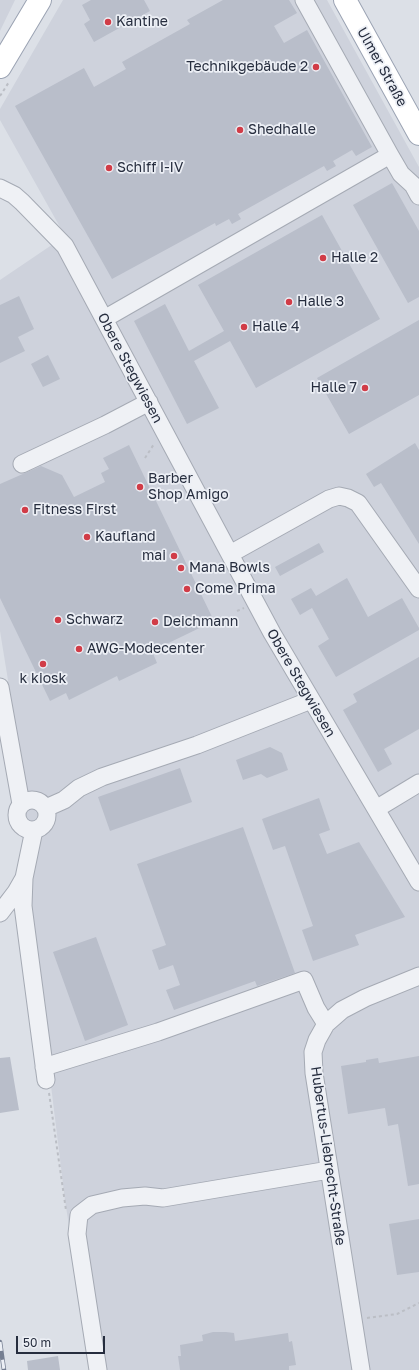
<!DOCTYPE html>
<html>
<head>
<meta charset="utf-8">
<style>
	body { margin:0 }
	#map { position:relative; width:419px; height:1370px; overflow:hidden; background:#dce0e7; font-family:"Golos Text",sans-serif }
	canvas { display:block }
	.scale { position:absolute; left:16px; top:1336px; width:89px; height:18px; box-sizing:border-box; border:2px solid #262d3e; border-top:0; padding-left:5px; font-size:12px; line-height:14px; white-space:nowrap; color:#262d3e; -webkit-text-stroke:3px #eceff5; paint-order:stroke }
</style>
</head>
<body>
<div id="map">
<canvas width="419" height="1370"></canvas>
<div class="scale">50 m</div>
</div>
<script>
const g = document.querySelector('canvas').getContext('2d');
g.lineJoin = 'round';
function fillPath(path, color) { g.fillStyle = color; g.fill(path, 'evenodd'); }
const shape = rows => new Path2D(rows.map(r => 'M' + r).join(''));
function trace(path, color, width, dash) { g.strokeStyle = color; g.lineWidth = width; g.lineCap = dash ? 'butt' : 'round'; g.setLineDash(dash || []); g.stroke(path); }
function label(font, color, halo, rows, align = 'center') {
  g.font = font + ' "Golos Text",sans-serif'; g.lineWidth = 3.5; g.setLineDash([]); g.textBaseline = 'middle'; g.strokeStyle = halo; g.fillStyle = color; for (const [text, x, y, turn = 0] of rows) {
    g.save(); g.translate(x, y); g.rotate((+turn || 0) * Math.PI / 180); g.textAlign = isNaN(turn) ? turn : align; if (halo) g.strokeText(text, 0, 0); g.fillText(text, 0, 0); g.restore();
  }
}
fillPath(shape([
	[0,0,15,0,0,31],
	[63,0,327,0,419,167,419,1370,91,1370,65,1200,25,873,26,791,0,631,0,280,65,236,0,120,0,109]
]), '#ced2dc');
fillPath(shape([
	[91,0,144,0,150,11,94,42,84,24,90,20,82,5],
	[223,0,289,0,297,13,274,26,284,43,307,30,372,147,356,156,352,150,333,161,336,166,327,171,324,166,238,214,241,219,232,224,229,219,216,226,215,223,112,279,15,106,84,68,94,87,126,69,122,62,190,24,187,20],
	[392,183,419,231,419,297,408,303,353,205],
	[322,215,380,319,256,388,230,341,194,361,219,408,187,424,134,321,165,304,189,351,224,331,198,285],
	[19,296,34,329,18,337,25,351,0,363,0,305],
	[419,320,419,395,349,434,317,378],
	[48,355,60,379,43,387,31,364],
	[415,443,419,450,419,544,381,483,374,487,366,474],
	[129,445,214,621,152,651,157,663,119,681,117,676,69,700,66,693,50,701,0,598,0,484,41,466,62,475,74,497,105,482,101,473,109,469,103,458],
	[319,543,324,552,280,576,275,567],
	[347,578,368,617,402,598,419,628,419,630,336,677,318,646,329,639,312,608,300,615,291,599,311,588,316,596],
	[419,657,419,729,384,749,392,764,378,772,343,710,357,702,353,694],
	[270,747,282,753,288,770,267,778,261,774,243,780,236,760],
	[180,768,192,802,110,831,98,797],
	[319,798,330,830,319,834,327,854,359,842,405,917,355,935,359,945,313,961,302,930,313,926,285,846,273,850,262,819],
	[243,827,295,973,257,986,255,981,174,1010,166,990,180,985,173,965,159,970,152,950,166,945,137,864],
	[96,937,128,1025,85,1041,53,952],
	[419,1056,419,1184,408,1186,398,1124,388,1126,385,1108,348,1114,341,1066,366,1062,366,1060,378,1058,379,1063],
	[10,1057,19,1110,0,1113,0,1058],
	[419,1219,419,1272,397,1275,389,1224],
	[213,1332,226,1332,234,1333,235,1341,288,1333,289,1342,292,1341,296,1365,289,1366,289,1370,180,1370,178,1356,181,1356,180,1345,203,1341,202,1335],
	[58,1356,60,1370,28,1370,27,1361]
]), '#b9beca');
const minor = shape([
	[304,0,390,155,401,174,413,185,419,196],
	[0,188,14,195,22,202,65,246,272,633,419,882],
	[104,319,390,155],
	[22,464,105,425,149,402],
	[230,554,329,499,339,496,348,498,358,503,419,589],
	[0,687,21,804],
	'17 815a15 15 0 1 1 30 0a15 15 0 1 1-30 0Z',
	[46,808,64,800,79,788,102,777,197,745,311,700],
	[376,809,419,783],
	[34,830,24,878,23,906,46,1080],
	[0,913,16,892,24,878],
	[44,1067,158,1032,304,980,316,1008,326,1024],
	[98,1370,77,1234,79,1215,92,1205,122,1198,145,1196,163,1198,329,1170],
	[361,1370,314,1073,313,1052,317,1040,326,1024,342,1010,365,998,419,976]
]);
const major = shape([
	[345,0,419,134],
	[0,67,40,0]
]);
trace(minor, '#a5aab4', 19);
trace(major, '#9ba3b3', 24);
trace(shape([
	[0,96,9,82],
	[145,458,154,444],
	[237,611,244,608],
	[49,1093,66,1210],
	[367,1318,397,1314,419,1303]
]), '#bbbec5', 2, [3, 3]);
trace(minor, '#eff1f5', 17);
trace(major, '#fff', 22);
const rail = shape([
	[0,1342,4,1370]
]);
trace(rail, '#757e91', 4.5);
trace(rail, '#eceff5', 3, [9]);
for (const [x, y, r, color] of [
	[108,22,4,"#d13c47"],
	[316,67,4,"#d13c47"],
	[240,130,4,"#d13c47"],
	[109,168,4,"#d13c47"],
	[323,258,4,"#d13c47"],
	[289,302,4,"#d13c47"],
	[244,327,4,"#d13c47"],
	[365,388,4,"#d13c47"],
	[140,487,4,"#d13c47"],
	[25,510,4,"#d13c47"],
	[87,537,4,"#d13c47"],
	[174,556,4,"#d13c47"],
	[181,568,4,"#d13c47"],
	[187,589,4,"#d13c47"],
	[58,620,4,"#d13c47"],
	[155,622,4,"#d13c47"],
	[79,649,4,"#d13c47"],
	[43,664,4,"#d13c47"]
]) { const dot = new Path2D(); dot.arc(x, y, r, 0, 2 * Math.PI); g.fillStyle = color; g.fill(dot); trace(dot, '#eceff5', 1.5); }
label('14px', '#262d3e', '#eceff5', [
	["Kantine",116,22],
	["Technikgebäude 2",308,67,"right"],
	["Shedhalle",248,130],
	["Schiff I-IV",117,168],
	["Halle 2",331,258],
	["Halle 3",297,302],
	["Halle 4",252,327],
	["Halle 7",357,388,"right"],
	["Barber",148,479],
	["Shop Amigo",148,495],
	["Fitness First",33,510],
	["Kaufland",95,537],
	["mai",166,556,"right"],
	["Mana Bowls",189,568],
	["Come Prima",195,589],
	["Schwarz",66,620],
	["Deichmann",163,622],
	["AWG-Modecenter",87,649],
	["k kiosk",43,679,"center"]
], 'left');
label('14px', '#262d3e', '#eceff5', [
	["Ulmer Straße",382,67,61],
	["Obere Stegwiesen",130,368,62],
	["Obere Stegwiesen",301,683,60],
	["Hubertus-Liebrecht-Straße",328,1156,82]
]);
</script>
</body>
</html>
